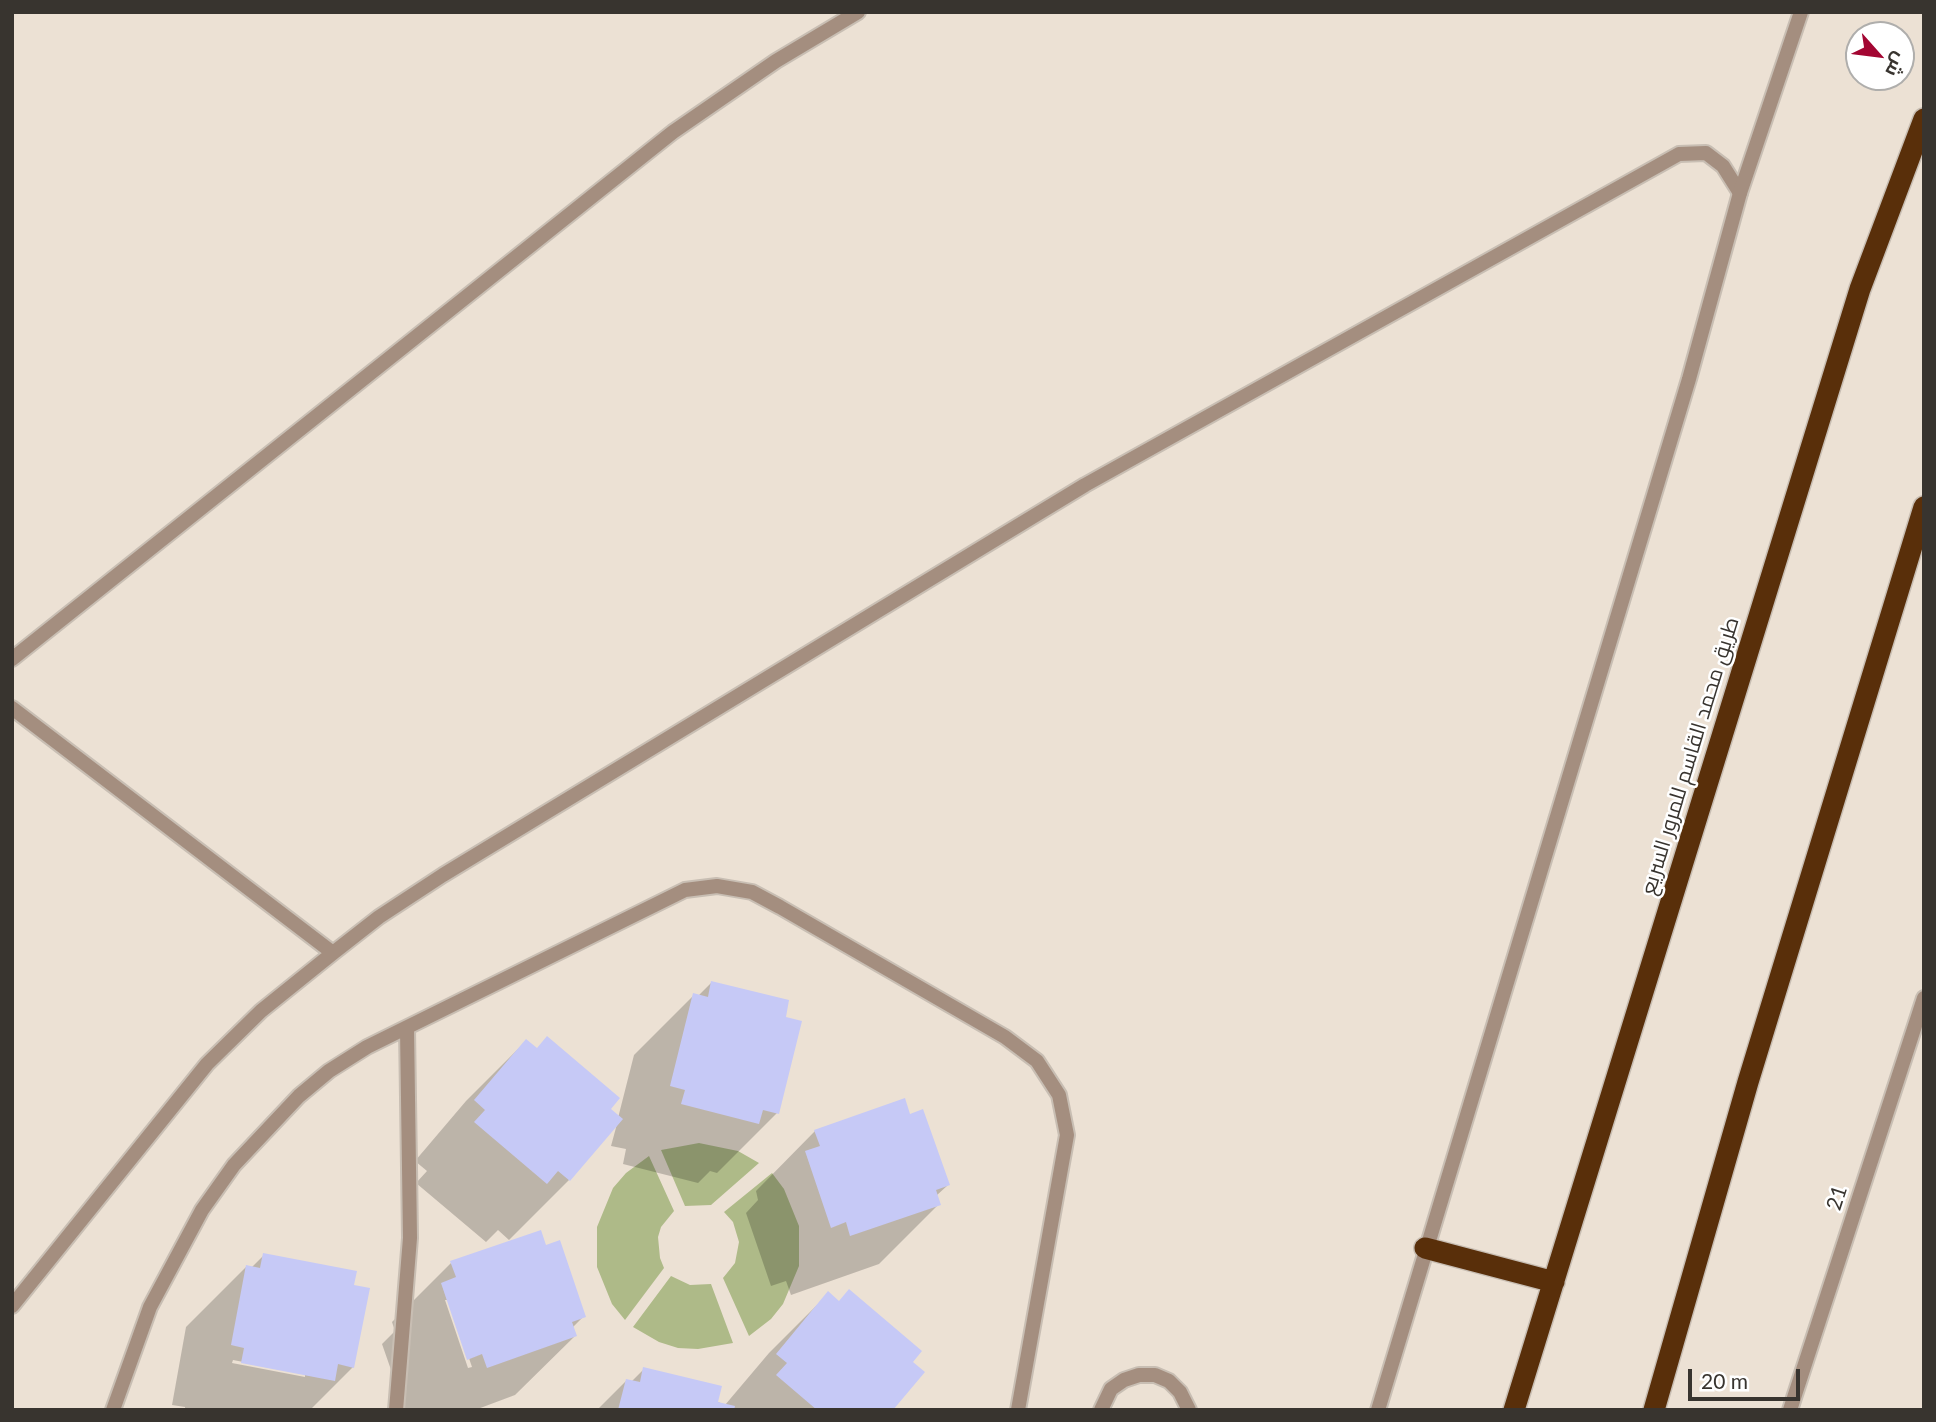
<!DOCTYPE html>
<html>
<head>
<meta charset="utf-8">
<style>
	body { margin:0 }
	#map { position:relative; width:1936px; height:1422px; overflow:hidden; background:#ece1d4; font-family:Lato,Cairo,sans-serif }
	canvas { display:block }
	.frame { position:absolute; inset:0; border:14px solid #38342f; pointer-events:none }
	.north { position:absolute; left:1845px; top:21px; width:70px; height:70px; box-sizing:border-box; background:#fff; border:2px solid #afaeac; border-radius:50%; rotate:118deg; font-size:19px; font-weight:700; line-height:28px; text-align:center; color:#38342f }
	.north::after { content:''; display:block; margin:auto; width:24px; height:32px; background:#a30632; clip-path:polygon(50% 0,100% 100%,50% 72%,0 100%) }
	.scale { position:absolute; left:1688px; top:1369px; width:112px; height:32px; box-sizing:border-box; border:4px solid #38342f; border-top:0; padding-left:9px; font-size:21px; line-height:24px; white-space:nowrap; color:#38342f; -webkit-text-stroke:5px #fff; paint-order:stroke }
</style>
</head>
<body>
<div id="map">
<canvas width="1936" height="1422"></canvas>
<div class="frame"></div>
<div class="north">ش</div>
<div class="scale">20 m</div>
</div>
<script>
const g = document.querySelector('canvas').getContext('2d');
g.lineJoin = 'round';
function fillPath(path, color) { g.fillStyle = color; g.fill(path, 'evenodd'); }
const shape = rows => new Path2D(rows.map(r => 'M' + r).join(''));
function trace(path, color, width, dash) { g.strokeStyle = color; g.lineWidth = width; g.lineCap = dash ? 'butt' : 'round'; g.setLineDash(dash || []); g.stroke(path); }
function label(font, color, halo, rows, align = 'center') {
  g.font = font + ' Lato,Cairo,sans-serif'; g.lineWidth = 5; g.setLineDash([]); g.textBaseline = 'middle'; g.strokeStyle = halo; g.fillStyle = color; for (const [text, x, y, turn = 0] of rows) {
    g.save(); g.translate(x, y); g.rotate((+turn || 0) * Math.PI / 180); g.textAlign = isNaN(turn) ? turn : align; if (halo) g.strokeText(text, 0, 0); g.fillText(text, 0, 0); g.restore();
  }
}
fillPath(shape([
	[699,1143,738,1151,759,1163,711,1205,685,1206,661,1150],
	[649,1156,674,1211,661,1227,658,1237,660,1258,664,1268,625,1320,612,1304,597,1267,597,1227,613,1188,626,1173],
	[772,1173,784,1189,799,1226,799,1266,783,1304,771,1319,749,1336,723,1278,735,1263,739,1242,733,1222,724,1212],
	[671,1276,690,1285,711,1284,733,1343,698,1349,678,1348,659,1342,633,1327]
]), '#aeba88');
fillPath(shape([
	[711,983,777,1113,717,1173,710,1171,698,1183,623,1164,626,1149,611,1146,617,1124,569,1180,509,1240,498,1230,486,1242,416,1183,427,1171,415,1161,466,1101,526,1041,618,1118,634,1055,694,995,698,996],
	[909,1116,948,1185,936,1196,939,1204,879,1264,791,1295,786,1281,771,1286,746,1213,758,1200,756,1191,815,1131],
	[264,1255,352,1287,353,1367,310,1410,185,1410,185,1407,172,1405,186,1327,246,1267,251,1268],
	[233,1360,305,1374,305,1377,232,1363],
	[451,1263,584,1316,572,1328,575,1336,515,1395,475,1410,405,1410,382,1344,395,1331,392,1322],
	[445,1300,449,1300,472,1367,468,1368],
	[828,1294,910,1362,891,1410,597,1410,626,1381,631,1382,644,1369,725,1405,769,1353]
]), '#0003');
fillPath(shape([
	[711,981,789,1000,786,1017,802,1021,779,1114,763,1110,759,1124,681,1104,685,1090,670,1086,693,993,708,997],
	[547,1036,620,1098,611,1109,623,1119,570,1181,558,1171,547,1184,474,1122,485,1110,474,1100,526,1039,537,1048],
	[905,1098,910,1114,923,1109,950,1185,936,1190,941,1205,850,1236,846,1222,831,1228,805,1151,820,1146,814,1130],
	[541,1230,546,1245,560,1240,586,1317,572,1322,577,1336,487,1368,482,1354,467,1360,441,1283,456,1277,450,1261],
	[263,1253,357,1271,354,1285,370,1288,354,1368,338,1364,335,1381,241,1363,244,1348,231,1345,246,1265,260,1268],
	[849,1289,922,1351,913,1362,925,1372,893,1410,817,1410,776,1375,787,1363,776,1354,828,1291,839,1301],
	[643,1367,722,1386,718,1402,735,1406,734,1410,618,1410,626,1379,640,1382]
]), '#c6c9f6');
const minor = shape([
	[12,659,673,132,776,61,858,12],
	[12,708,333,953],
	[12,1306,207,1064,261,1011,333,953,379,917,443,875,1085,485,1679,154,1706,153,1723,166,1740,193],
	[113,1410,150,1307,202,1210,234,1165,299,1096,329,1071,367,1047,685,890,717,886,752,892,780,907,1005,1037,1037,1061,1059,1095,1067,1135,1018,1410],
	[396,1410,410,1238,407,1028],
	[1101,1410,1111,1389,1124,1380,1139,1375,1155,1375,1169,1381,1180,1392,1189,1410],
	[1790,1410,1924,998]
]);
const tertiary = shape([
	[1378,1410,1689,379,1740,193,1801,12]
]);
const motorway = shape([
	[1425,1248,1554,1282],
	[1514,1410,1860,289,1924,119],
	[1654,1410,1748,1082,1924,507]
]);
trace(minor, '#c8beb3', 18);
trace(tertiary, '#c8beb3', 18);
trace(motorway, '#c8beb3', 24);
trace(minor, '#a48e7f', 14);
trace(tertiary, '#a48e7f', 14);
trace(motorway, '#592f0a', 21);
label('21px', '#38342f', '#fff', [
	["طريق محمد القاسم للمرور السريع",1690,756,-73],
	["21",1837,1198,-72]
]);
</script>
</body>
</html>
